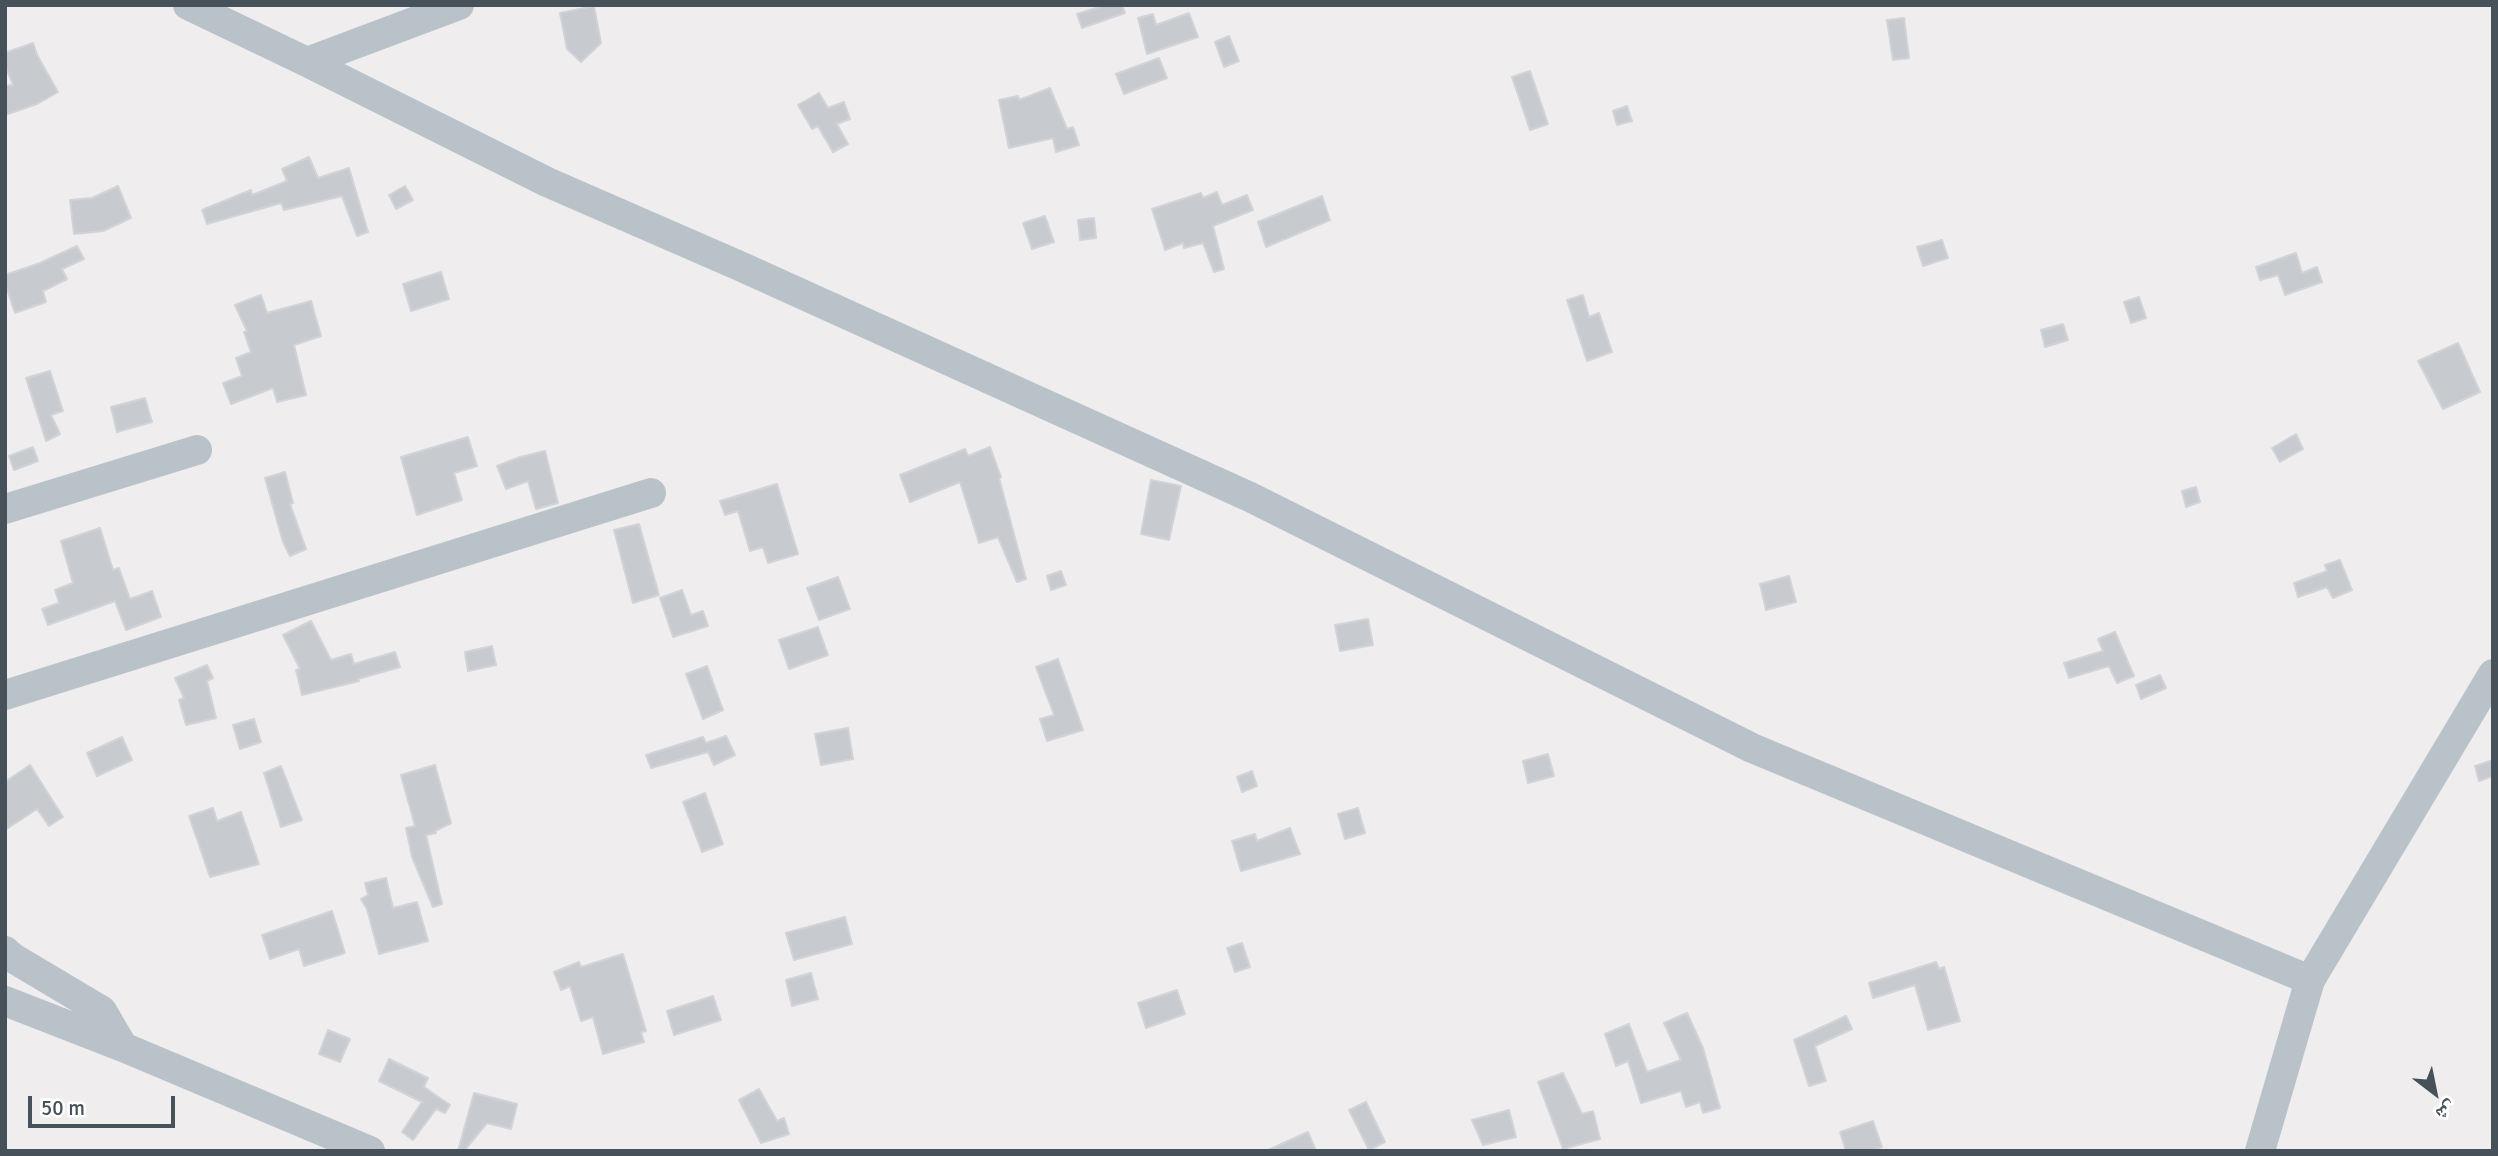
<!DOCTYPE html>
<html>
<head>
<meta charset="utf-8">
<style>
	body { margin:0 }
	#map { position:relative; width:2498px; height:1156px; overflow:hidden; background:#efeded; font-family:Signika,"Noto Naskh Arabic",sans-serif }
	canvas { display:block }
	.frame { position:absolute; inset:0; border:7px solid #465159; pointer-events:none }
	.north { position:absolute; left:2400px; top:1058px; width:70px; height:70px; -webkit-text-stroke:5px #fff; paint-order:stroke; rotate:148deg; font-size:19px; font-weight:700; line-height:28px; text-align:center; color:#465159 }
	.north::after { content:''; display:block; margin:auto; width:24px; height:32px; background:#465159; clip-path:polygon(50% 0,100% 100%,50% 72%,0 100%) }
	.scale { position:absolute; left:28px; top:1096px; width:147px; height:32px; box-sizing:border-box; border:4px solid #465159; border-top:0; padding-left:9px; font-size:21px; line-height:24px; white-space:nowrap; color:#465159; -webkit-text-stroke:5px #fff; paint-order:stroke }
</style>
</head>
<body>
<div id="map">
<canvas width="2498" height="1156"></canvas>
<div class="frame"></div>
<div class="north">ش</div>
<div class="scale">50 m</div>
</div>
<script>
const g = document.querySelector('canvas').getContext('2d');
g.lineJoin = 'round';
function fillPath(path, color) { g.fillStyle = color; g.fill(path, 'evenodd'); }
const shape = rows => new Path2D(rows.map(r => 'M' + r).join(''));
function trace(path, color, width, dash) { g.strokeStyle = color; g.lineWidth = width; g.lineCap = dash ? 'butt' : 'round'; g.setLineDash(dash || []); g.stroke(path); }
const building = shape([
	[1106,5,1122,5,1125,13,1082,28,1077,14,1106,5],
	[594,6,601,43,581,62,567,49,560,13,594,6],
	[1189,13,1198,37,1147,54,1138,18,1153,14,1156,25,1189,13],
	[1904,18,1909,58,1893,60,1887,20,1904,18],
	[1229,36,1239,61,1224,67,1215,42,1229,36],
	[33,43,37,55,58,92,37,104,5,115,5,86,13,85,5,65,5,53,33,43],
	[1159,58,1167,78,1124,94,1116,74,1159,58],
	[1530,71,1548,124,1530,130,1512,77,1530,71],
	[1050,88,1067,129,1073,127,1079,145,1056,152,1053,138,1009,148,999,100,1018,96,1019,100,1050,88],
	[819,93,828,108,844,102,850,119,837,124,848,144,833,152,818,126,812,129,798,105,819,93],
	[1627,106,1632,121,1617,125,1613,111,1627,106],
	[309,157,318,178,349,168,368,232,357,236,342,196,284,210,281,203,207,224,202,210,251,190,252,195,287,181,282,169,309,157],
	[118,186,131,218,103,231,74,234,70,200,92,198,118,186],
	[405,186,413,200,396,209,389,195,405,186],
	[1217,192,1222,205,1247,195,1253,210,1213,226,1224,269,1214,272,1203,243,1184,248,1183,243,1165,250,1152,209,1201,193,1203,198,1217,192],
	[1322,196,1330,220,1266,247,1258,222,1322,196],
	[1045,216,1054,242,1032,249,1023,223,1045,216],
	[1094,218,1096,238,1080,240,1078,220,1094,218],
	[1942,240,1948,258,1923,266,1917,247,1942,240],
	[77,246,84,259,62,269,67,279,43,291,46,302,15,313,5,283,5,275,40,263,77,246],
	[2296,253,2302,273,2317,267,2322,282,2285,295,2278,275,2260,280,2256,267,2296,253],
	[441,272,449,299,411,311,403,284,441,272],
	[261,295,267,313,311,301,321,336,294,345,306,395,277,402,273,388,231,404,223,383,242,376,236,358,251,352,244,332,247,331,235,305,261,295],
	[1583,295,1589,317,1599,313,1612,352,1587,361,1567,300,1583,295],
	[2139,297,2146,318,2131,323,2124,302,2139,297],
	[2063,324,2068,340,2045,347,2041,330,2063,324],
	[2458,343,2480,392,2443,409,2418,361,2458,343],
	[50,371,63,411,51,415,60,434,46,441,26,378,50,371],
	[145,398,152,422,117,432,111,407,145,398],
	[2296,434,2303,449,2280,462,2272,448,2296,434],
	[468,437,477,466,454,473,462,500,417,515,401,457,468,437],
	[33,447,38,461,14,470,9,456,33,447],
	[990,447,1001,477,999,478,1026,579,1017,582,998,537,979,543,960,482,910,502,900,475,965,449,968,456,990,447],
	[545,451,558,503,536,509,528,481,506,489,497,466,520,457,545,451],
	[285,472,293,503,290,504,306,549,290,556,283,542,265,478,285,472],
	[1151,480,1181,486,1169,540,1141,534,1151,480],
	[777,484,798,554,768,563,763,547,750,551,738,511,725,515,720,501,777,484],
	[2196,487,2200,502,2186,507,2182,491,2196,487],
	[639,524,659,595,633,603,614,530,639,524],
	[100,528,113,570,119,568,130,599,152,591,161,617,126,630,115,601,48,625,42,609,59,603,55,590,73,583,61,541,100,528],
	[2340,560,2352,590,2333,598,2327,587,2298,597,2294,583,2327,571,2325,565,2340,560],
	[1061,571,1066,585,1051,590,1047,576,1061,571],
	[1789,576,1796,602,1766,610,1760,584,1789,576],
	[838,577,850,609,819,620,807,588,838,577],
	[682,590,691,615,703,611,708,626,673,637,660,598,682,590],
	[1368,619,1373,645,1340,651,1335,625,1368,619],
	[311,621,331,660,351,654,354,664,395,652,400,667,358,679,359,681,302,695,296,670,300,669,283,635,311,621],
	[818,627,828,655,789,669,779,640,818,627],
	[2115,632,2134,676,2117,683,2109,666,2069,678,2064,663,2103,651,2098,639,2115,632],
	[492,646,496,665,468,671,465,652,492,646],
	[1058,659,1083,730,1047,741,1040,719,1054,715,1036,667,1058,659],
	[207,665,213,678,207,681,216,718,186,725,179,700,184,698,175,678,207,665],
	[707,666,723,710,703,719,686,674,707,666],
	[2160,675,2166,688,2141,699,2136,685,2160,675],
	[254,719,261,742,240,749,233,725,254,719],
	[848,728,853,759,821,765,815,734,848,728],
	[726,736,735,755,714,765,708,752,651,768,646,755,703,737,706,743,726,736],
	[122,737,132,760,97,776,87,753,122,737],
	[1548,754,1554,776,1528,783,1523,761,1548,754],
	[2493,760,2493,776,2479,781,2475,766,2493,760],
	[30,765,63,817,49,826,37,809,5,830,5,782,30,765],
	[435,765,451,823,435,831,436,833,426,835,442,904,433,907,412,857,406,828,415,826,401,775,435,765],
	[281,766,302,820,281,827,264,773,281,766],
	[1252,771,1257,786,1242,792,1237,777,1252,771],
	[705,793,723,844,702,852,683,802,705,793],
	[213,808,217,821,241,812,259,864,210,877,189,816,213,808],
	[1358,808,1365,833,1345,839,1338,814,1358,808],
	[1290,828,1300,854,1241,871,1232,841,1255,834,1257,841,1290,828],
	[386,878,393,908,417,902,428,941,379,954,367,909,361,899,368,895,365,883,386,878],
	[332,911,345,953,304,966,299,949,270,959,262,935,332,911],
	[845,917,852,944,794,960,786,933,845,917],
	[1242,943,1250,967,1235,972,1227,948,1242,943],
	[623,954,646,1031,641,1032,644,1042,603,1054,593,1017,581,1021,570,986,561,990,554,972,579,962,581,967,623,954],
	[1936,962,1939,969,1944,967,1960,1021,1928,1030,1915,985,1873,998,1869,983,1936,962],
	[811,973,818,999,792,1006,786,980,811,973],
	[1177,990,1185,1014,1146,1028,1138,1003,1177,990],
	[713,996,721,1020,674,1035,667,1011,713,996],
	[1687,1013,1703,1048,1720,1108,1703,1113,1700,1102,1686,1107,1681,1091,1641,1103,1628,1061,1616,1066,1605,1034,1629,1024,1647,1072,1681,1060,1664,1023,1687,1013],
	[1846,1016,1852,1029,1815,1046,1826,1081,1809,1086,1794,1040,1846,1016],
	[328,1030,350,1039,340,1062,319,1054,328,1030],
	[389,1059,428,1078,424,1087,450,1105,445,1113,436,1109,413,1140,402,1132,422,1102,379,1081,389,1059],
	[1563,1073,1582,1114,1593,1111,1600,1139,1563,1149,1538,1082,1563,1073],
	[759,1089,777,1121,784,1118,789,1134,761,1143,739,1100,759,1089],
	[474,1093,517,1104,511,1129,487,1123,464,1151,458,1151,474,1093],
	[1366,1102,1385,1142,1369,1150,1349,1110,1366,1102],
	[1509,1110,1516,1137,1483,1145,1472,1120,1509,1110],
	[1873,1121,1882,1147,1871,1151,1846,1151,1840,1132,1873,1121],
	[1308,1132,1316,1151,1266,1151,1308,1132]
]);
fillPath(building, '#c7cacf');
trace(building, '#d1d3d8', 2);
trace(shape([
	[188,5,307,62,547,182,742,267,1250,497,1752,748,2310,980],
	[307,62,459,5],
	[5,509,197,450],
	[5,695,651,493],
	[5,951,13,958,102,1011,123,1047],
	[5,1001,123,1047,370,1151],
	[2260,1151,2310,980,2493,674]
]), '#b9c2c9', 30);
</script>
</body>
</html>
